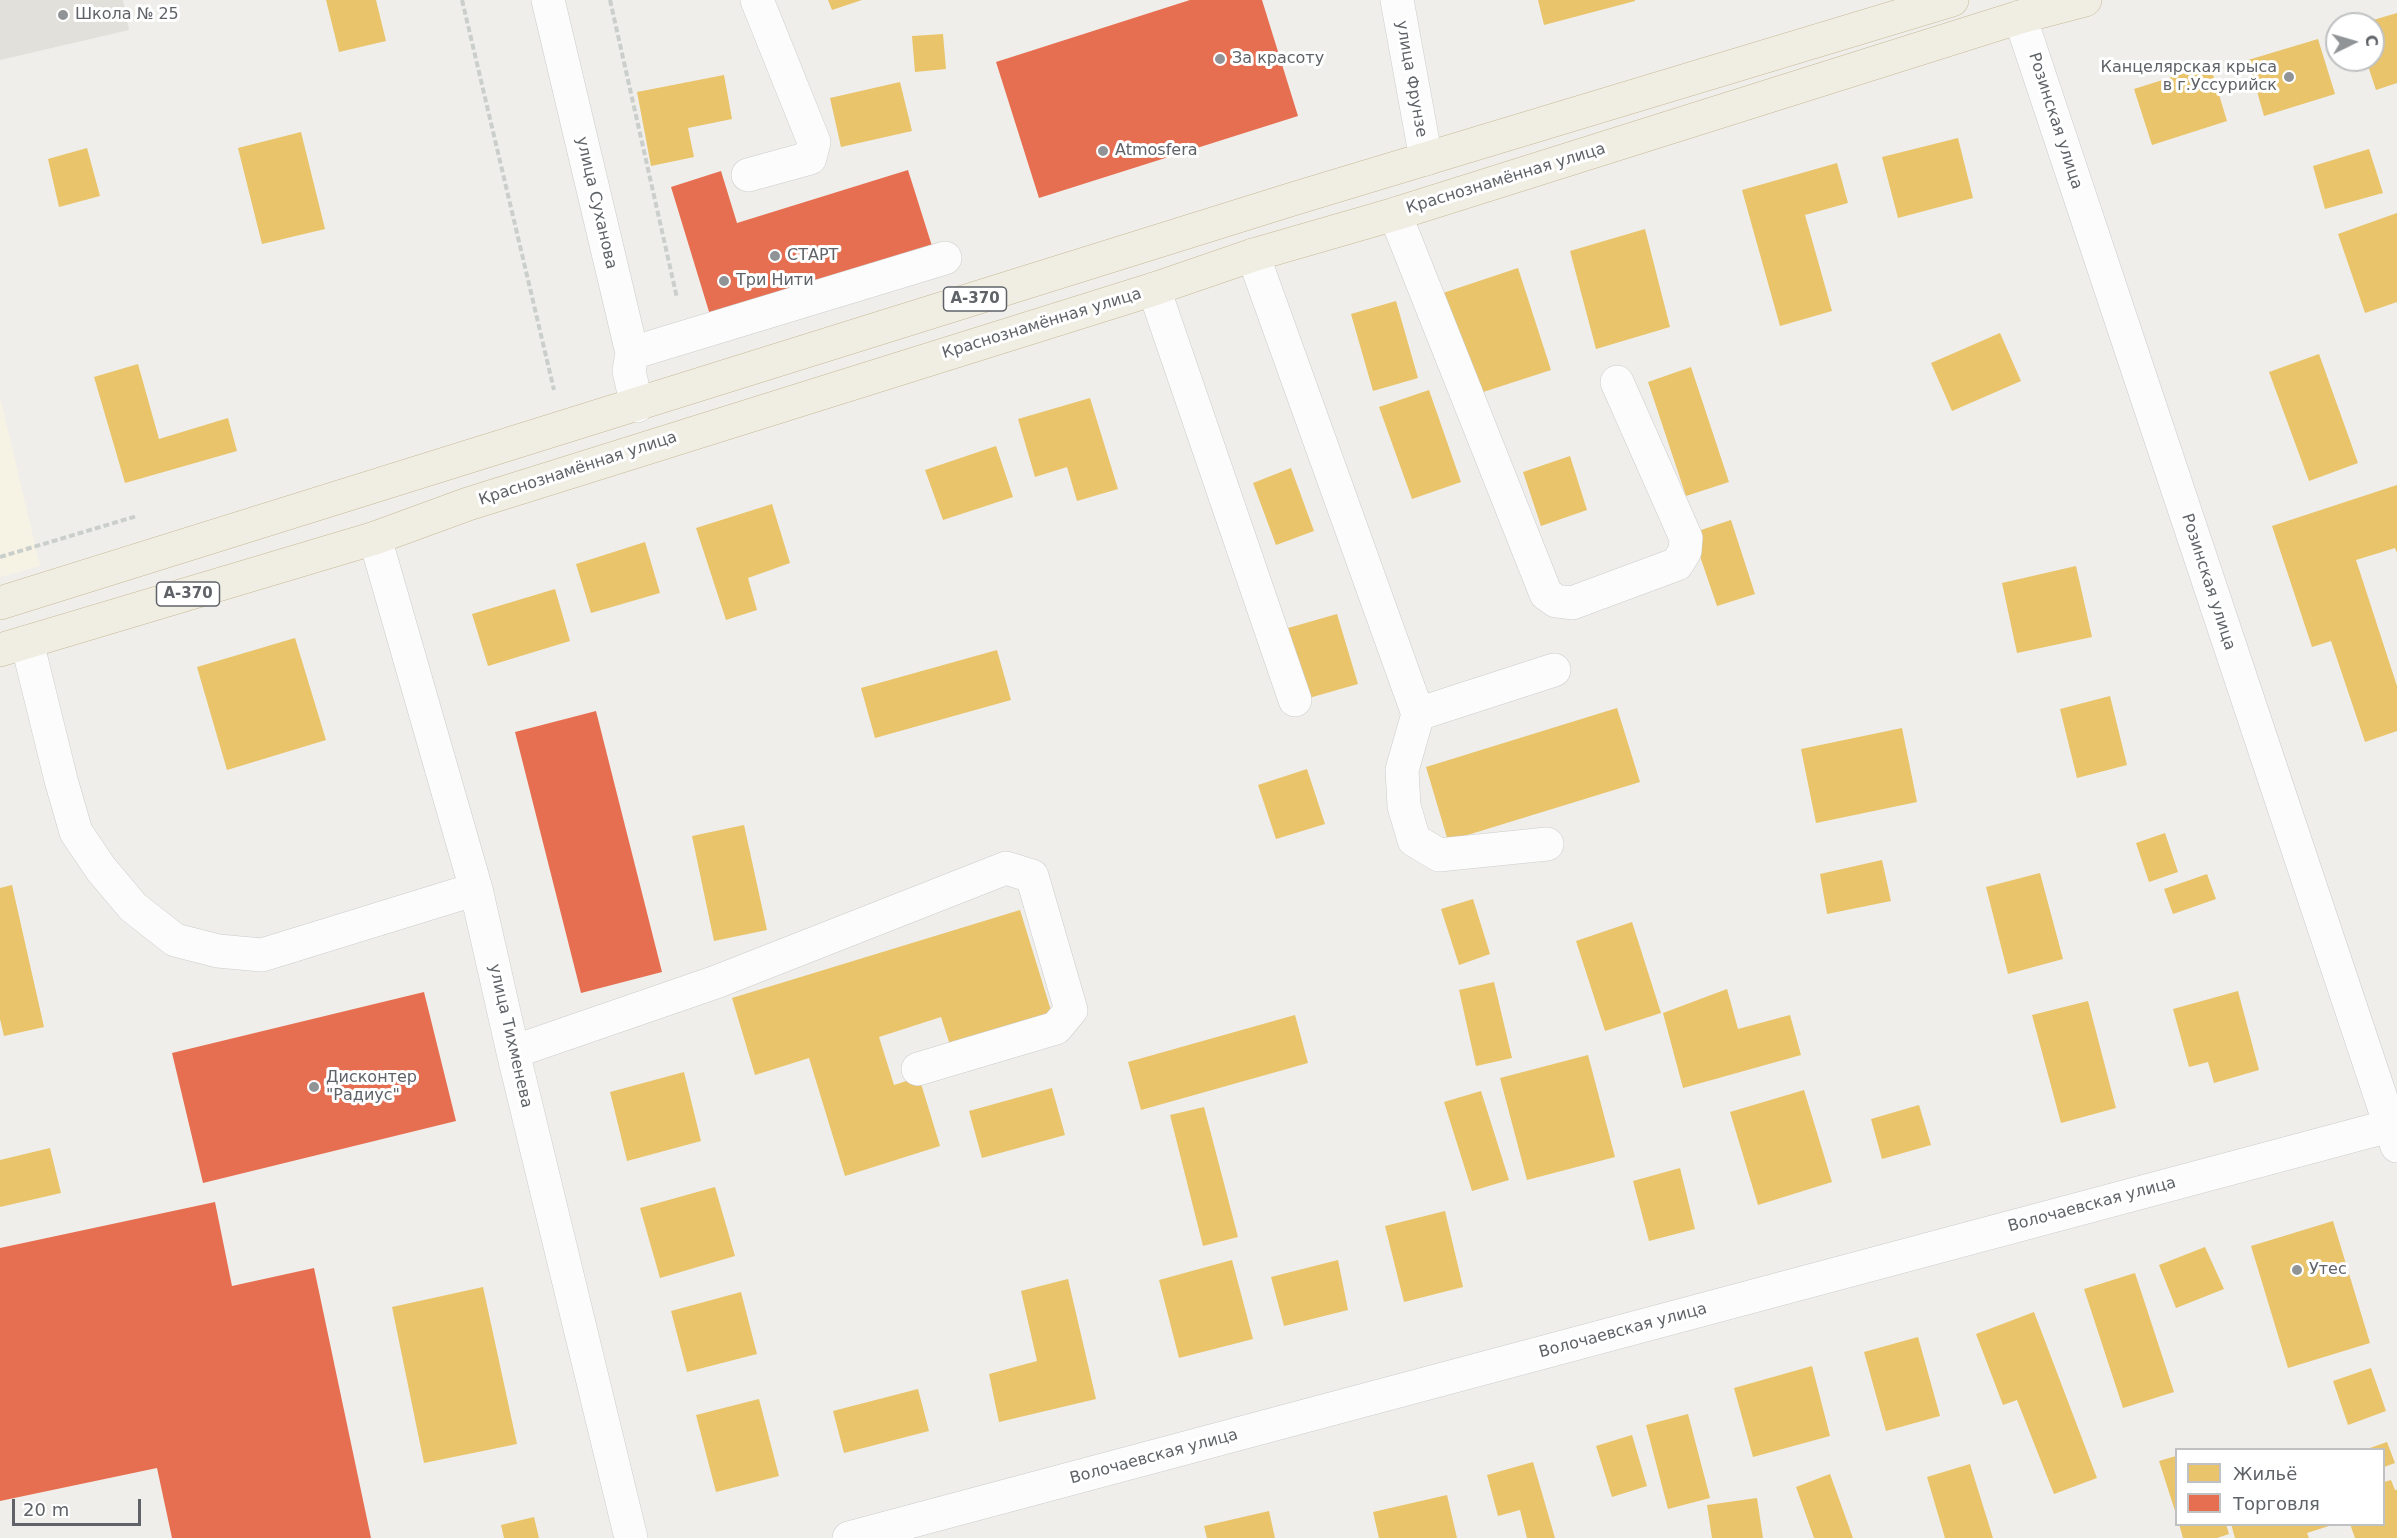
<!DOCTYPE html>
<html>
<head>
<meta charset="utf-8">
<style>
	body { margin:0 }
	#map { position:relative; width:2397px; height:1538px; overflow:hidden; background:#efeeea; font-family:"DejaVu Sans",sans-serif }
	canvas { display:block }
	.legend { position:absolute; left:2175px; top:1448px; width:210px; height:78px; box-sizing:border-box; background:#fff; border:2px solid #bfc1c3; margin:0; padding:8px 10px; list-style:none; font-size:18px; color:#5f6368 }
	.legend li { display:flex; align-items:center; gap:12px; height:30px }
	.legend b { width:30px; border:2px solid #bfc1c3 }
	.north { position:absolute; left:2325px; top:12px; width:60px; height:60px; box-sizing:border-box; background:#fff; border:2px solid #bfc1c3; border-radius:50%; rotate:85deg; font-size:16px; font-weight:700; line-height:24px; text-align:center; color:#5f6368 }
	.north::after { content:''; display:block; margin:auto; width:21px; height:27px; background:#919496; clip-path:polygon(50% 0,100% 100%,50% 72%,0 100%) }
	.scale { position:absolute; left:12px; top:1499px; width:129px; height:27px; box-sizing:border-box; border:3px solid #5f6368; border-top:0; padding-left:8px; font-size:18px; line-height:21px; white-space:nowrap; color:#5f6368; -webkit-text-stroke:4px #fff; paint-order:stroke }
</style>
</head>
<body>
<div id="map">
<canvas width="2397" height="1538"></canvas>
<ul class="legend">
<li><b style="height:16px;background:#e9c46a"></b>Жильё</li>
<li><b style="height:16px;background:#e76f51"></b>Торговля</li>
</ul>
<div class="north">С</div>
<div class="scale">20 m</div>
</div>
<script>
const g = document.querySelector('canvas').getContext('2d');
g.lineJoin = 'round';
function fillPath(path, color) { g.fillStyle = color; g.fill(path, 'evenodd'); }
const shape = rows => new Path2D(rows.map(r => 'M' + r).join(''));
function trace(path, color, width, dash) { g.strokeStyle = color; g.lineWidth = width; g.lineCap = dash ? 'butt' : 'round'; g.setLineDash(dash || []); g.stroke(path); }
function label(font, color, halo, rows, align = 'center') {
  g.font = font + ' "DejaVu Sans",sans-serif'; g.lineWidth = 6; g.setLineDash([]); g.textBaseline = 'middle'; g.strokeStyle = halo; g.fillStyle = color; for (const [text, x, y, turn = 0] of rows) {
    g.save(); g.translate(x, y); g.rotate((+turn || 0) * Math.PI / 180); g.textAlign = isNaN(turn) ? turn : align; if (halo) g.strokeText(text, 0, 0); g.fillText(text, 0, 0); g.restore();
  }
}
fillPath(shape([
	[0,397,40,566,0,577]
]), '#f7f3e4');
fillPath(shape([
	[0,0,123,0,129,30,0,60]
]), '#e2e0da');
fillPath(shape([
	[326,0,376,0,386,41,339,52],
	[828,0,862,0,832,10],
	[1538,0,1635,0,1635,1,1544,25],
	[2397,13,2397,83,2376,90,2366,60,2373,60,2373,24,2363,23],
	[943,34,946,69,915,72,912,36],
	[2318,39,2335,94,2264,116,2248,60],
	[2210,65,2227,121,2152,145,2134,89],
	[724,75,732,119,688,128,694,157,651,166,637,92],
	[900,82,912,131,841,147,830,98],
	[301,132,325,229,262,244,238,148],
	[1958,138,1973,198,1898,218,1882,157],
	[87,148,100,196,59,207,48,159],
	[2369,149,2383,193,2325,209,2313,166],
	[1837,163,1848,203,1805,215,1832,311,1780,326,1742,190],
	[2397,213,2397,302,2365,313,2338,234],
	[1645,229,1670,327,1596,349,1570,251],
	[1518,268,1551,370,1477,394,1443,293],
	[1396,301,1418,378,1373,391,1351,314],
	[2000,333,2021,381,1952,411,1931,363],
	[2319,354,2358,463,2309,481,2269,372],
	[138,364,159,439,228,418,237,451,125,483,94,377],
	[1691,367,1729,482,1686,496,1648,382],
	[1429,390,1461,482,1412,499,1379,407],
	[1090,398,1118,489,1077,501,1067,467,1035,477,1018,419],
	[996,446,1013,497,943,520,925,470],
	[1570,456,1587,510,1541,526,1523,472],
	[1291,468,1314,531,1276,545,1253,483],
	[2397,485,2397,553,2395,548,2356,560,2397,686,2397,731,2365,742,2331,641,2312,647,2272,526],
	[772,504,790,563,748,578,757,610,726,620,696,528],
	[1731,520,1755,594,1717,606,1692,533],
	[645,542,660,593,591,613,576,564],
	[2076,566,2092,637,2017,653,2002,583],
	[555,589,570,641,488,666,472,614],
	[1337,614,1358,684,1309,698,1288,628],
	[295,638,326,740,227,770,197,667],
	[997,650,1011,700,875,738,861,688],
	[2110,696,2127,765,2077,778,2060,709],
	[1617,708,1640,782,1448,841,1426,767],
	[1902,728,1917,802,1816,823,1801,749],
	[1307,769,1325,824,1276,839,1258,785],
	[744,825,767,930,714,941,692,836],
	[2165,833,2178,872,2149,882,2136,843],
	[1882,860,1891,901,1827,914,1820,874],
	[2040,873,2063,959,2008,974,1986,887],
	[2207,874,2216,899,2173,914,2164,889],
	[12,885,44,1027,4,1036,0,1019,0,888],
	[1473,899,1490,954,1459,965,1441,909],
	[1020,910,1053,1017,951,1048,941,1017,879,1037,894,1085,919,1077,940,1146,845,1176,809,1058,755,1075,732,998],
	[1632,922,1661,1013,1605,1031,1576,941],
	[1494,982,1512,1058,1476,1066,1459,990],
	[1727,989,1738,1029,1790,1015,1801,1055,1683,1088,1663,1013],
	[2238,991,2259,1070,2214,1083,2208,1062,2189,1067,2173,1009],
	[2088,1001,2116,1108,2061,1123,2032,1015],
	[1295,1015,1308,1063,1141,1110,1128,1062],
	[1588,1055,1615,1157,1527,1180,1500,1078],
	[684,1072,701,1141,627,1161,610,1092],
	[1052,1088,1065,1135,982,1158,969,1111],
	[1804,1090,1832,1182,1758,1205,1730,1112],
	[1481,1091,1509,1180,1472,1191,1444,1102],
	[1919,1105,1931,1145,1882,1159,1871,1119],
	[1204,1107,1238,1237,1203,1246,1170,1115],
	[50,1148,61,1193,0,1207,0,1160],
	[1680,1168,1695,1229,1649,1241,1633,1181],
	[715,1187,735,1256,660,1278,640,1208],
	[1445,1211,1463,1287,1404,1302,1385,1226],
	[2333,1221,2370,1343,2288,1368,2251,1246],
	[2205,1247,2224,1289,2176,1308,2159,1265],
	[1232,1260,1253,1339,1179,1358,1159,1280],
	[1338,1260,1348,1310,1284,1326,1271,1277],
	[2135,1273,2174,1392,2123,1408,2084,1289],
	[1068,1279,1096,1399,999,1422,989,1374,1037,1361,1021,1291],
	[483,1287,517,1444,424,1463,392,1307],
	[741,1292,757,1354,687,1372,671,1311],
	[2034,1312,2097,1478,2054,1494,2017,1400,2003,1405,1976,1334],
	[1918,1337,1940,1416,1886,1431,1864,1352],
	[1812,1366,1830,1436,1753,1457,1734,1388],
	[2371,1368,2386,1411,2348,1425,2333,1381],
	[918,1389,929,1431,844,1453,833,1411],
	[759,1399,779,1476,716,1492,696,1415],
	[1688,1414,1710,1498,1668,1509,1646,1425],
	[1632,1435,1647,1486,1612,1497,1596,1446],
	[2387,1442,2395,1463,2384,1467,2384,1450,2367,1449],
	[2176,1456,2176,1514,2159,1461],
	[1533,1462,1555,1538,1527,1538,1520,1510,1498,1516,1487,1475],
	[1970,1464,1993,1538,1945,1538,1927,1477],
	[1830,1474,1853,1538,1814,1538,1796,1487],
	[2391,1480,2395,1490,2397,1490,2397,1538,2355,1538,2350,1524,2384,1524,2384,1482],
	[1447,1495,1457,1538,1379,1538,1373,1512],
	[1757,1498,1763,1538,1712,1538,1707,1505],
	[1269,1511,1275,1538,1207,1538,1204,1526],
	[534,1517,539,1538,504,1538,501,1525],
	[2179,1524,2226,1524,2229,1534,2217,1538,2183,1538],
	[2231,1524,2332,1524,2332,1525,2307,1533,2309,1538,2235,1538]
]), '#e9c46a');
fillPath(shape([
	[1190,0,1262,0,1298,116,1039,198,996,62],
	[908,170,932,246,710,315,671,187,721,171,737,223],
	[596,711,662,972,581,993,515,732],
	[424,992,456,1121,203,1183,172,1053],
	[215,1202,232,1286,314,1268,371,1538,172,1538,157,1468,0,1501,0,1248]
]), '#e76f51');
const minor = shape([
	[548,0,632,353,629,371,637,406],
	[1397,0,1426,159],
	[2020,17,2397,1146],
	[748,175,810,158,814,142,757,0],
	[1395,214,1546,594,1556,601,1572,603,1677,564,1685,551,1686,538,1617,382],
	[1253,255,1418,714,1402,770,1404,806,1414,840,1439,855,1547,844],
	[1154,289,1295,700],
	[632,353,945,258],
	[375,538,476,889,513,1052,631,1538],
	[27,642,61,780,76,832,101,869,133,907,175,940,218,951,262,955,476,889],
	[1418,714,1554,670],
	[513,1052,716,982,1006,868,1032,876,1071,1010,1056,1028,918,1069],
	[849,1538,2397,1124]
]);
const highway = shape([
	[0,603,1296,198,1952,0],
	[0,650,375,538,468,504,1154,289,1253,255,1395,214,2020,17,2085,0]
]);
trace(minor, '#cbcccc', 34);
trace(highway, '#c8b996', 34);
trace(shape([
	[462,0,554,390],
	[610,0,677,298],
	[0,557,137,516]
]), '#cacfcc', 4, [6, 3]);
trace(minor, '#fdfcfc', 33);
trace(highway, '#f0ede3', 33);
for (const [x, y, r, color] of [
	[63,15,6,"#919496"],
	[1220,59,6,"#919496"],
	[2289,77,6,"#919496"],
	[1103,151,6,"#919496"],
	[775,256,6,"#919496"],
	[724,281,6,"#919496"],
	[314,1087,6,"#919496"],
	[2297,1270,6,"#919496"]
]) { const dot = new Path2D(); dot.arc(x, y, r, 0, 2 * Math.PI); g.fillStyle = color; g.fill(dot); trace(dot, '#fff', 2); }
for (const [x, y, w] of [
	[975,299,63],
	[188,594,63]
]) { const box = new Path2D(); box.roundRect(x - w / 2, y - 12, w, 24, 4.5); g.fillStyle = '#fff'; g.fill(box); trace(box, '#5f6368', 1.5); }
label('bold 15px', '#5f6368', null, [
	["А-370",975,299],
	["А-370",188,594]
]);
label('16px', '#5f6368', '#fff', [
	["Школа № 25",75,15],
	["За красоту",1232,59],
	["Канцелярская крыса",2277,68,"right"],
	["в г.Уссурийск",2277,86,"right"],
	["Atmosfera",1115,151],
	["СТАРТ",787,256],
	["Три Нити",736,281],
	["Дисконтер",326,1078],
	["\"Радиус\"",326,1096],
	["Утес",2309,1270]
], 'left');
label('16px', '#5f6368', '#fff', [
	["улица Фрунзе",1411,79,80],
	["Розинская улица",2055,121,72],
	["Краснознамённая улица",1506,179,-17],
	["улица Суханова",596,203,77],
	["Краснознамённая улица",1042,324,-17],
	["Краснознамённая улица",578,469,-18],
	["Розинская улица",2208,582,72],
	["улица Тихменева",510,1036,77],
	["Волочаевская улица",2092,1205,-15],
	["Волочаевская улица",1623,1331,-15],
	["Волочаевская улица",1154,1457,-15]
]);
</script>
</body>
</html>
